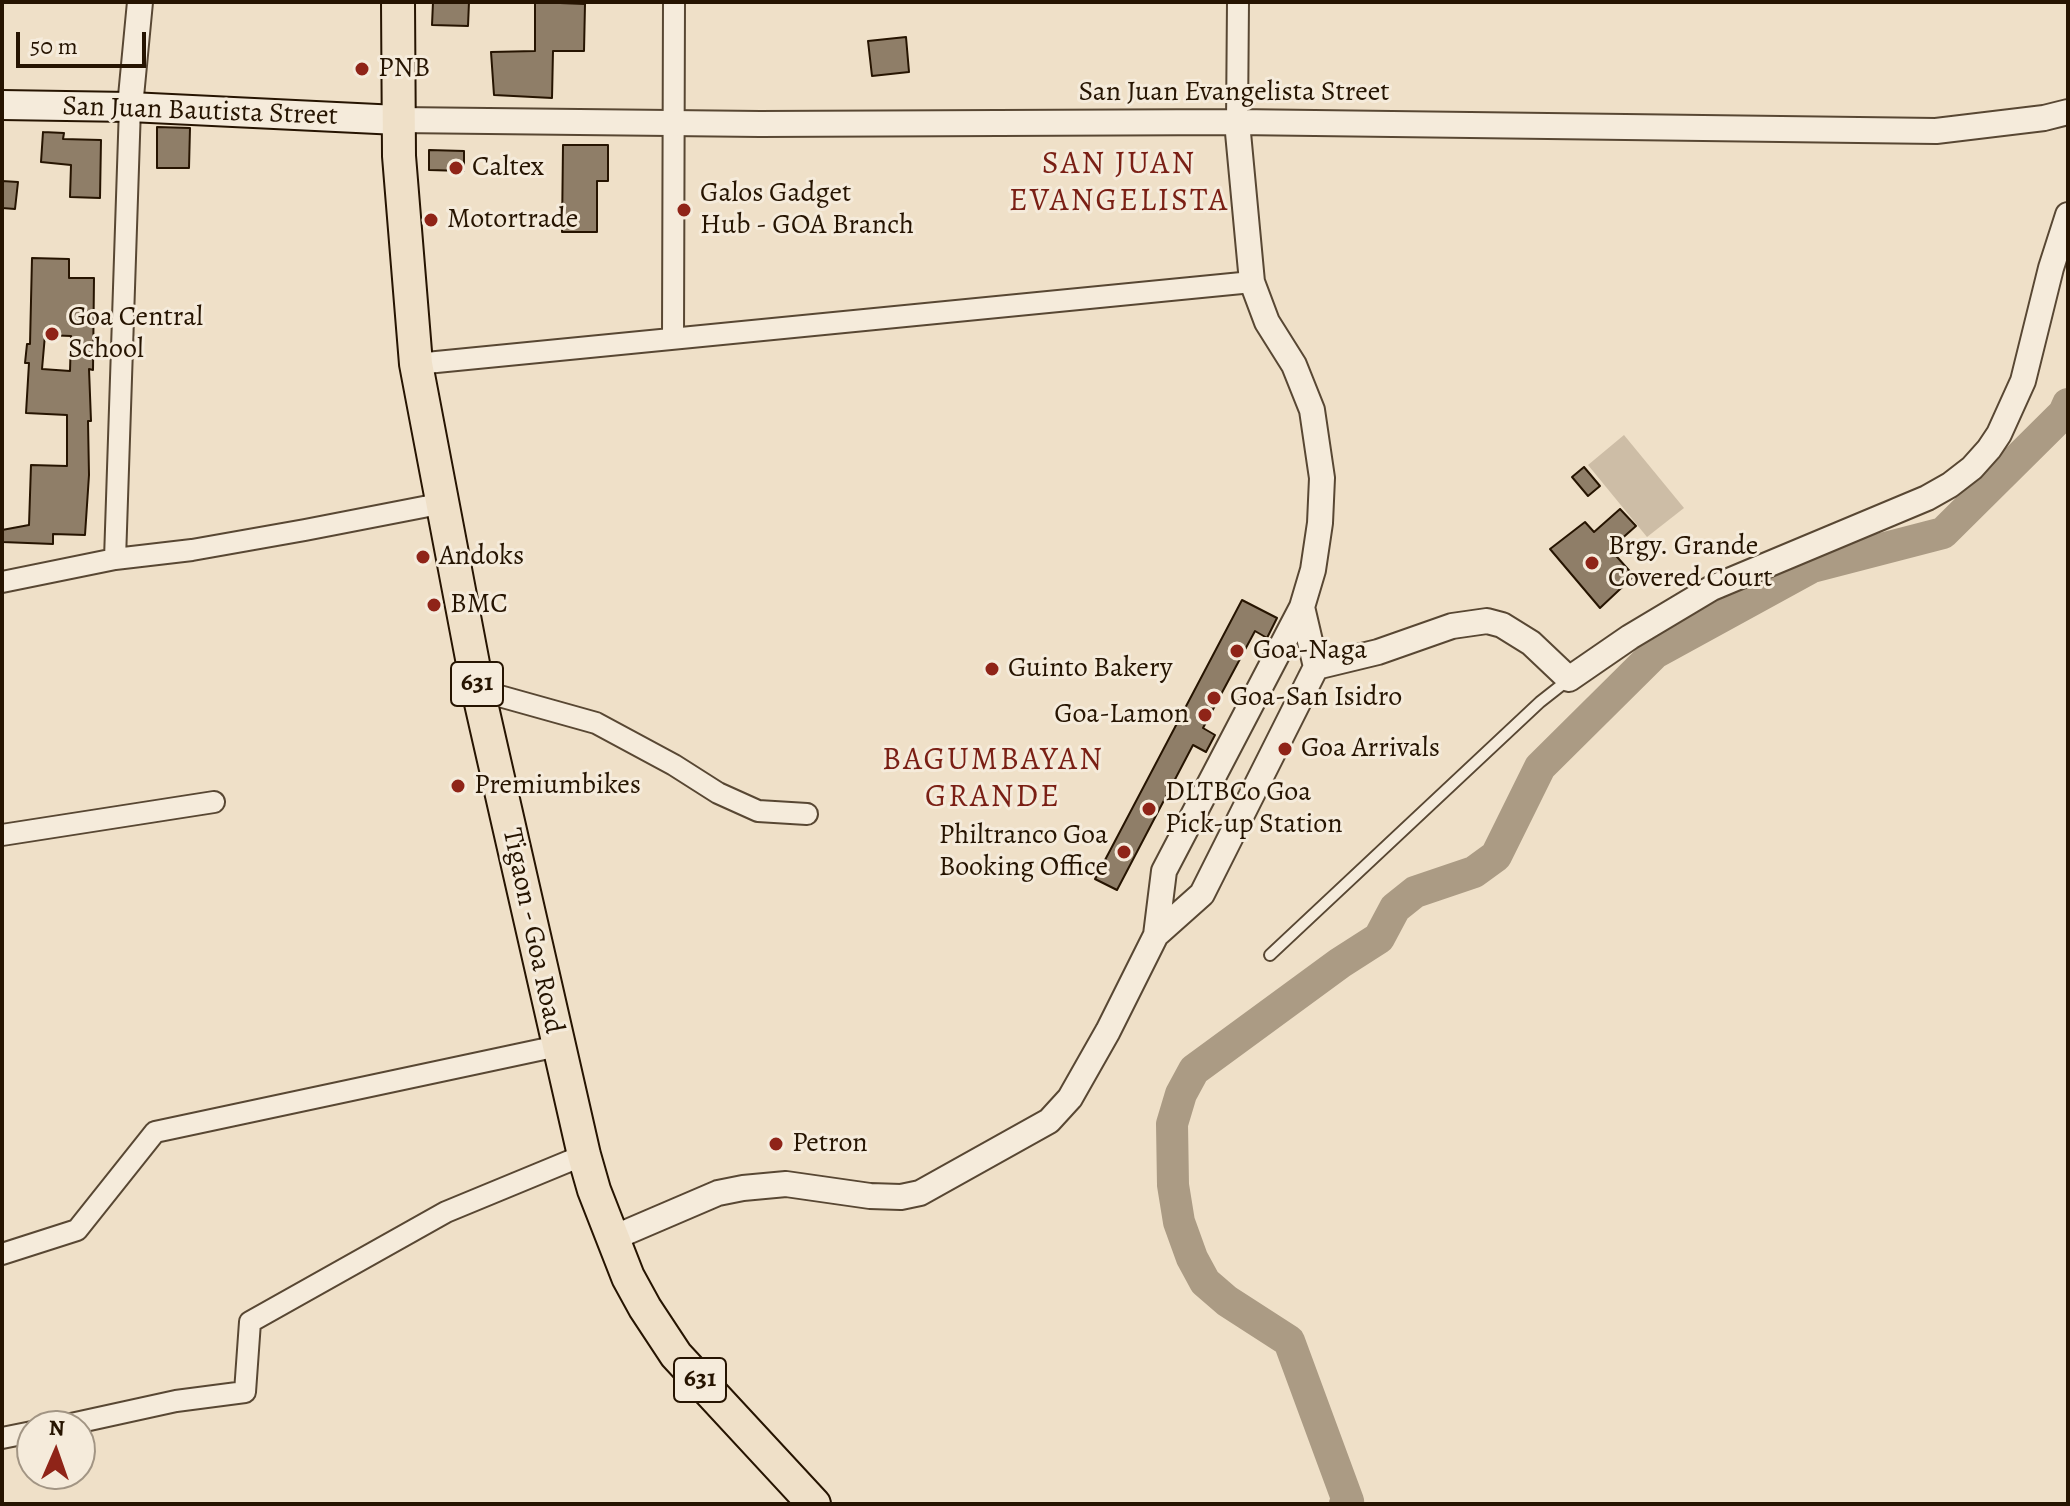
<!DOCTYPE html>
<html>
<head>
<meta charset="utf-8">
<style>
	body { margin:0 }
	#map { position:relative; width:2070px; height:1506px; overflow:hidden; background:#efe0c8; font-family:Alegreya,serif }
	canvas { display:block }
	.frame { position:absolute; inset:0; border:4px solid #261401; pointer-events:none }
	.north { position:absolute; left:16px; top:1410px; width:80px; height:80px; box-sizing:border-box; background:#f5ebdb; border:2px solid #a29584; border-radius:50%; rotate:2deg; font-size:22px; font-weight:700; line-height:32px; text-align:center; color:#261401 }
	.north::after { content:''; display:block; margin:auto; width:28px; height:36px; background:#8f2418; clip-path:polygon(50% 0,100% 100%,50% 72%,0 100%) }
	.scale { position:absolute; left:16px; top:32px; width:130px; height:36px; box-sizing:border-box; border:4px solid #261401; border-top:0; padding-left:10px; font-size:24px; line-height:28px; white-space:nowrap; color:#261401; -webkit-text-stroke:6px #f5ebdb; paint-order:stroke }
</style>
</head>
<body>
<div id="map">
<canvas width="2070" height="1506"></canvas>
<div class="frame"></div>
<div class="north">N</div>
<div class="scale">50 m</div>
</div>
<script>
const g = document.querySelector('canvas').getContext('2d');
g.lineJoin = 'round';
function fillPath(path, color) { g.fillStyle = color; g.fill(path, 'evenodd'); }
const shape = rows => new Path2D(rows.map(r => 'M' + r).join(''));
function trace(path, color, width, dash) { g.strokeStyle = color; g.lineWidth = width; g.lineCap = dash ? 'butt' : 'round'; g.setLineDash(dash || []); g.stroke(path); }
function label(font, color, halo, rows, align = 'center') {
  g.font = font + ' Alegreya,serif'; g.lineWidth = 6; g.setLineDash([]); g.textBaseline = 'middle'; g.strokeStyle = halo; g.fillStyle = color; for (const [text, x, y, turn = 0] of rows) {
    g.save(); g.translate(x, y); g.rotate((+turn || 0) * Math.PI / 180); g.textAlign = isNaN(turn) ? turn : align; if (halo) g.strokeText(text, 0, 0); g.fillText(text, 0, 0); g.restore();
  }
}
fillPath(shape([
	[1624,435,1684,508,1647,537,1588,465]
]), '#cdbda6');
trace(shape([
	[1345,1504,1348,1501,1289,1341,1227,1301,1205,1282,1192,1258,1179,1222,1173,1185,1172,1124,1181,1094,1194,1070,1340,963,1379,938,1395,908,1415,892,1474,872,1496,856,1540,767,1655,653,1812,567,1943,533,2064,413,2068,404]
]), '#ab9b84', 32);
const building = shape([
	[433,2,469,2,468,26,432,25,433,2],
	[535,2,585,4,584,51,553,51,552,98,494,95,491,52,535,51,535,2],
	[906,37,909,72,872,76,868,41,906,37],
	[157,127,190,128,189,168,157,168,157,127],
	[43,132,64,133,63,139,101,140,100,198,70,197,71,165,41,162,43,132],
	[563,145,608,145,608,181,597,181,597,232,562,232,563,145],
	[429,150,464,151,464,171,429,170,429,150],
	[2,181,18,182,15,209,2,208,2,181],
	[32,258,69,259,69,278,94,278,93,370,89,369,91,421,88,421,89,475,85,535,53,534,53,544,2,542,2,530,29,525,31,465,67,466,67,415,26,413,29,363,25,363,27,344,30,344,32,258],
	[45,335,71,336,70,371,42,369,45,335],
	[1584,467,1600,486,1588,496,1572,477,1584,467],
	[1620,509,1636,526,1610,549,1634,576,1600,608,1550,549,1585,522,1594,532,1620,509],
	[1242,600,1277,618,1267,638,1255,631,1203,728,1215,735,1206,752,1193,745,1117,890,1095,879,1242,600]
]);
fillPath(building, '#8f7e68');
trace(building, '#261401', 2);
const service = shape([
	[1270,955,1540,702,1568,680]
]);
const minor = shape([
	[1237,122,1238,2],
	[673,338,674,2],
	[416,364,1252,282],
	[115,559,130,107],
	[2,582,115,559,192,550,305,530,444,503],
	[478,690,596,723,674,765,718,793,758,811,807,814],
	[2,835,214,802],
	[2,1254,77,1230,155,1132,558,1046],
	[62,1426,176,1401,245,1392,250,1322,446,1212,584,1155],
	[2,1438,32,1432]
]);
const tertiary = shape([
	[130,107,140,2],
	[398,120,760,124,1237,122,1936,131,2044,118,2068,112],
	[1316,667,1378,652,1452,626,1487,621,1502,625,1531,643,1569,679,1630,637,1712,588,1927,498,1950,485,1972,468,1989,449,1999,434,2023,381,2051,268,2068,215],
	[1156,935,1202,894,1316,667,1302,607],
	[613,1238,718,1193,743,1188,786,1184,870,1196,901,1197,920,1193,1049,1121,1070,1098,1108,1031,1156,935,1164,871,1302,607,1313,570,1320,523,1322,478,1312,410,1294,365,1267,322,1252,282,1237,122]
]);
const secondary = shape([
	[2,105,130,107,398,120]
]);
const primary = shape([
	[398,2,399,156,416,364,478,690,584,1155,594,1190,628,1277,645,1308,676,1355,814,1504]
]);
trace(service, '#584733', 14);
trace(minor, '#584733', 24);
trace(tertiary, '#584733', 28);
trace(secondary, '#261401', 32);
trace(primary, '#261401', 36);
trace(service, '#f5ebdb', 10);
trace(minor, '#f5ebdb', 20);
trace(tertiary, '#f5ebdb', 24);
trace(secondary, '#f5ebdb', 28);
trace(primary, '#efe0c8', 32);
for (const [x, y, r, color] of [
	[362,69,8,"#8f2418"],
	[456,168,8,"#8f2418"],
	[684,210,8,"#8f2418"],
	[431,220,8,"#8f2418"],
	[52,334,8,"#8f2418"],
	[423,557,8,"#8f2418"],
	[1592,563,8,"#8f2418"],
	[434,605,8,"#8f2418"],
	[1237,651,8,"#8f2418"],
	[992,669,8,"#8f2418"],
	[1214,698,8,"#8f2418"],
	[1205,715,8,"#8f2418"],
	[1285,749,8,"#8f2418"],
	[458,786,8,"#8f2418"],
	[1149,809,8,"#8f2418"],
	[1124,852,8,"#8f2418"],
	[776,1144,8,"#8f2418"]
]) { const dot = new Path2D(); dot.arc(x, y, r, 0, 2 * Math.PI); g.fillStyle = color; g.fill(dot); trace(dot, '#f5ebdb', 3); }
for (const [x, y, w] of [
	[477,684,52],
	[700,1380,52]
]) { const box = new Path2D(); box.roundRect(x - w / 2, y - 22, w, 44, 6); g.fillStyle = '#f5ebdb'; g.fill(box); trace(box, '#261401', 2); }
label('bold 26px', '#261401', null, [
	["631",477,684],
	["631",700,1380]
]);
label('28px', '#261401', '#f5ebdb', [
	["PNB",378,69],
	["Caltex",472,168],
	["Galos Gadget",700,194],
	["Hub - GOA Branch",700,226],
	["Motortrade",447,220],
	["Goa Central",68,318],
	["School",68,350],
	["Brgy. Grande",1608,547],
	["Covered Court",1608,579],
	["Andoks",439,557],
	["BMC",450,605],
	["Goa-Naga",1253,651],
	["Guinto Bakery",1008,669],
	["Goa-San Isidro",1230,698],
	["Goa-Lamon",1189,715,"right"],
	["Goa Arrivals",1301,749],
	["Premiumbikes",474,786],
	["DLTBCo Goa",1165,793],
	["Pick-up Station",1165,825],
	["Philtranco Goa",1108,836,"right"],
	["Booking Office",1108,868,"right"],
	["Petron",792,1144]
], 'left');
label('28px', '#261401', '#f5ebdb', [
	["San Juan Evangelista Street",1234,93],
	["San Juan Bautista Street",200,112,2],
	["Tigaon - Goa Road",532,931,78]
]);
g.letterSpacing = '2px';
label('32px', '#7a1f14', '#f5ebdb', [
	["SAN JUAN",1119,165],
	["EVANGELISTA",1119,202],
	["BAGUMBAYAN",993,761],
	["GRANDE",993,798]
]);
g.letterSpacing = '0px';
</script>
</body>
</html>
